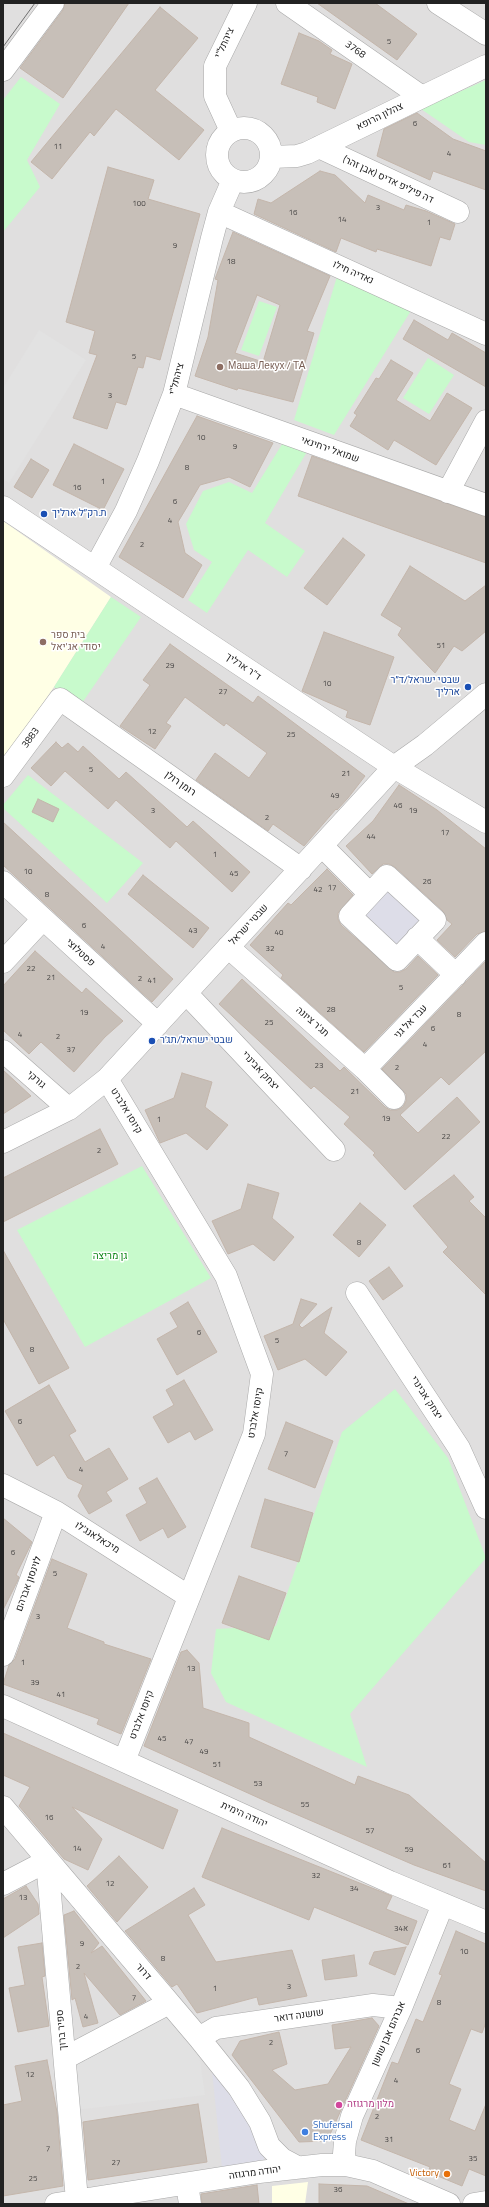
<!DOCTYPE html>
<html>
<head>
<meta charset="utf-8">
<style>
	body { margin:0 }
	#map { position:relative; width:489px; height:2207px; overflow:hidden; background:#f2efe9; font-family:"Titillium Web",sans-serif }
	canvas { display:block }
	.frame { position:absolute; inset:0; border:4px solid #222; pointer-events:none }
</style>
</head>
<body>
<div id="map">
<canvas width="489" height="2207"></canvas>
<div class="frame"></div>
</div>
<script>
const g = document.querySelector('canvas').getContext('2d');
g.lineJoin = 'round';
function fillPath(path, color) { g.fillStyle = color; g.fill(path, 'evenodd'); }
const shape = rows => new Path2D(rows.map(r => 'M' + r).join(''));
function trace(path, color, width, dash) { g.strokeStyle = color; g.lineWidth = width; g.lineCap = dash ? 'butt' : 'round'; g.setLineDash(dash || []); g.stroke(path); }
function label(font, color, halo, rows, align = 'center') {
  g.font = font + ' "Titillium Web",Heebo,sans-serif'; g.lineWidth = 3; g.setLineDash([]); g.textBaseline = 'middle'; g.strokeStyle = halo; g.fillStyle = color; for (const [text, x, y, turn = 0] of rows) {
    g.save(); g.translate(x, y); g.rotate((+turn || 0) * Math.PI / 180); g.textAlign = isNaN(turn) ? turn : align; if (halo) g.strokeText(text, 0, 0); g.fillText(text, 0, 0); g.restore();
  }
}
fillPath(shape([
	[3,3,486,3,486,2204,3,2204]
]), '#e0dfdf');
fillPath(shape([
	[3,521,111,597,54,687,3,761],
	[308,2182,305,2204,272,2204,272,2186]
]), '#ffffe5');
fillPath(shape([
	[21,77,60,104,27,160,40,187,3,232,3,100],
	[486,80,486,145,469,142,421,109],
	[338,273,412,309,334,435,294,420],
	[259,301,277,307,259,356,241,350],
	[428,358,454,375,429,414,403,398],
	[284,441,308,450,265,523,305,551,287,577,248,550,207,613,188,600,212,562,194,550,186,524,203,491,229,482,252,493],
	[111,597,141,617,80,706,54,687],
	[28,775,143,863,107,903,3,808,3,805],
	[142,1166,211,1278,85,1347,17,1230],
	[395,1389,448,1458,486,1558,350,1714,367,1767,226,1702,211,1673,216,1629,276,1626,342,1432]
]), '#c8facc');
fillPath(shape([
	[39,330,86,360,9,483,3,479,3,388],
	[170,2012,198,2047,205,2095,75,2110,72,2062]
]), '#e2e2e2');
fillPath(shape([
	[387,876,435,920,397,960,350,916],
	[210,2051,269,2146,259,2172,223,2178]
]), '#dddde8');
const building = shape([
	[65,3,129,3,63,98,20,68,63,10,65,3],
	[317,3,375,3,417,34,397,60,317,3],
	[160,7,198,38,155,90,204,130,179,160,116,109,94,136,90,132,52,179,31,162,160,7],
	[299,33,319,41,332,50,330,54,352,64,335,109,317,102,318,97,281,84,299,33],
	[417,113,453,139,486,151,486,190,433,171,430,180,377,156,384,129,417,113],
	[108,167,154,180,148,199,200,214,160,360,146,356,143,368,138,367,126,405,116,402,107,429,73,418,97,355,89,353,95,331,66,322,108,167],
	[320,171,335,175,365,203,368,195,404,210,406,205,426,211,455,224,450,240,440,237,431,266,377,249,376,252,341,238,336,252,254,214,258,199,271,203,320,171],
	[233,232,330,276,307,331,314,333,293,402,238,388,237,390,195,376,208,337,218,280,215,279,233,232],
	[257,295,280,305,263,362,235,353,257,295],
	[414,320,448,340,452,333,486,353,486,387,403,339,414,320],
	[391,360,413,373,396,400,430,421,447,393,472,408,436,465,394,440,388,450,350,426,357,415,354,413,376,378,379,379,391,360],
	[197,416,273,443,250,487,229,477,200,485,190,502,178,522,185,553,202,565,183,598,119,557,197,416],
	[74,444,124,469,103,510,53,485,74,444],
	[312,456,486,517,486,563,298,496,312,456],
	[31,459,49,470,32,498,14,487,31,459],
	[343,538,365,555,327,605,304,588,343,538],
	[410,566,465,601,486,585,486,631,462,651,454,646,435,673,398,635,402,628,381,615,410,566],
	[324,632,394,657,370,725,346,717,348,711,302,691,324,632],
	[170,644,253,703,258,696,365,776,348,798,337,810,336,809,304,846,273,824,268,831,196,780,215,753,249,778,267,753,226,723,224,726,185,697,166,723,171,726,155,749,120,726,150,685,143,680,170,644],
	[56,742,62,748,68,743,78,752,83,746,119,779,126,772,187,827,193,821,250,872,232,892,176,841,170,848,116,800,108,809,65,771,51,786,31,768,56,742],
	[399,785,437,810,486,849,486,931,477,934,455,957,437,940,452,924,447,920,443,911,395,867,389,864,383,864,372,874,346,846,373,821,399,785],
	[38,799,59,809,53,822,32,812,38,799],
	[3,822,173,979,152,1002,3,865,3,822],
	[327,869,353,895,338,913,338,919,341,925,394,972,400,972,406,969,418,956,438,975,364,1052,281,978,283,975,250,945,288,903,291,905,327,869],
	[143,875,209,928,193,948,128,894,143,875],
	[35,951,82,993,86,988,123,1021,105,1037,74,1072,41,1042,29,1054,3,1030,3,986,35,951],
	[486,961,486,1051,449,1085,441,1077,400,1115,418,1133,457,1097,480,1122,405,1190,373,1155,375,1153,344,1124,350,1117,314,1086,311,1089,219,1004,242,979,340,1071,344,1067,385,1107,390,1110,397,1110,403,1107,406,1101,406,1094,382,1069,486,961],
	[3,1070,31,1096,3,1114,3,1070],
	[182,1073,212,1082,205,1107,228,1125,207,1150,186,1133,160,1143,145,1110,174,1098,182,1073],
	[100,1129,118,1164,3,1222,3,1178,100,1129],
	[454,1175,474,1197,469,1201,486,1218,486,1295,443,1252,448,1247,413,1206,454,1175],
	[248,1184,279,1193,272,1218,294,1237,274,1261,253,1244,228,1254,212,1221,241,1209,248,1184],
	[360,1203,386,1225,359,1257,333,1235,360,1203],
	[3,1250,69,1368,39,1384,3,1319,3,1250],
	[389,1267,403,1286,383,1300,369,1281,389,1267],
	[301,1299,317,1304,299,1325,302,1328,332,1307,324,1333,347,1352,326,1376,305,1359,278,1370,264,1336,293,1324,301,1299],
	[188,1302,217,1352,177,1375,157,1339,178,1327,170,1313,188,1302],
	[184,1380,213,1430,195,1440,190,1431,168,1443,153,1417,174,1405,166,1390,184,1380],
	[49,1385,76,1431,69,1435,85,1462,109,1448,128,1479,106,1492,112,1501,89,1514,78,1496,83,1485,68,1478,54,1455,37,1466,5,1411,49,1385],
	[286,1422,333,1441,315,1488,268,1469,286,1422],
	[157,1478,186,1527,168,1538,163,1528,140,1541,126,1515,147,1503,139,1488,157,1478],
	[265,1499,313,1513,299,1562,251,1547,265,1499],
	[3,1518,32,1542,16,1575,19,1577,17,1582,3,1610,3,1518],
	[52,1559,87,1574,67,1628,104,1642,104,1644,151,1659,121,1734,97,1724,99,1719,3,1684,9,1665,15,1659,52,1559],
	[239,1576,286,1593,269,1640,222,1623,239,1576],
	[187,1650,199,1663,203,1708,249,1723,249,1737,355,1785,358,1776,409,1795,486,1863,486,1891,414,1865,270,1803,144,1746,181,1652,187,1650],
	[3,1733,178,1810,163,1849,72,1807,102,1839,88,1870,64,1859,19,1806,30,1787,3,1775,3,1733],
	[222,1828,392,1896,386,1909,417,1921,408,1945,314,1907,309,1920,202,1877,222,1828],
	[119,1856,148,1887,117,1922,87,1886,119,1856],
	[26,1886,38,1904,39,1914,3,1938,3,1899,26,1886],
	[194,1888,205,1905,188,1915,216,1962,292,1950,307,1996,259,2005,257,1997,197,2013,177,1984,172,1987,125,1931,194,1888],
	[74,1911,99,1943,91,1953,102,1946,146,2001,120,2015,84,1973,98,2023,83,2027,75,1998,72,2000,64,1915,74,1911],
	[456,1931,486,1944,486,2022,482,2033,471,2029,449,2084,461,2089,449,2120,475,2131,486,2104,486,2176,469,2169,462,2186,428,2172,430,2167,361,2140,392,2062,398,2064,416,2019,423,2022,442,1975,439,1974,456,1931],
	[42,1943,45,1976,42,1977,49,2026,18,2032,9,1988,25,1985,18,1947,42,1943],
	[406,1947,395,1975,369,1964,374,1952,406,1947],
	[354,1955,357,1976,325,1980,322,1960,354,1955],
	[372,2018,379,2026,327,2141,299,2142,232,2055,240,2041,279,2032,287,2064,272,2070,295,2090,328,2084,351,2047,335,2049,332,2025,372,2018],
	[47,2060,57,2112,63,2186,3,2196,3,2105,22,2101,15,2066,47,2060],
	[198,2104,207,2162,88,2180,83,2122,198,2104],
	[319,2184,367,2186,409,2204,319,2204,319,2184],
	[257,2185,259,2204,202,2204,201,2194,257,2185]
]);
fillPath(building, '#c7bfb8');
trace(building, '#c4b6ab', 1);
const minor = shape([
	[287,3,422,97],
	[438,3,486,34],
	[3,70,53,3],
	'217 155a27 27 0 1 1 54 0a27 27 0 1 1-54 0Z',
	[231,131,215,96,215,66,246,3],
	[319,147,458,212],
	[272,157,297,156,307,153,486,66],
	[219,212,486,334],
	[174,394,486,505],
	[448,492,486,421],
	[3,507,394,767,486,822],
	[95,568,126,511,148,461,174,394,212,238,219,212,233,180],
	[3,776,60,699,301,869],
	[322,846,370,894],
	[387,876,435,920,397,960,350,916,387,876],
	[3,882,158,1024],
	[417,938,456,975],
	[228,947,365,1069,394,1098],
	[3,962,43,919],
	[186,993,334,1150],
	[3,1051,69,1109],
	[365,1069,486,943],
	[107,1079,226,1276,262,1374,254,1434,124,1761],
	[3,1142,69,1109,107,1079,394,767,425,745,486,694],
	[357,1293,459,1448,486,1508],
	[3,1485,56,1512,188,1596],
	[3,1655,56,1512],
	[3,1706,390,1882,486,1922],
	[3,1807,199,2038,239,2088,260,2122,269,2146,282,2159,297,2167],
	[3,1884,47,1861,77,2200],
	[199,2038,216,2028,373,2005,401,2008],
	[65,2058,169,2003],
	[346,2165,344,2154,345,2141,352,2116,401,2008,443,1904],
	[187,2184,190,2204],
	[56,2204,259,2172,322,2165,346,2165,373,2171,449,2204],
	[474,2204,486,2202]
]);
trace(minor, '#a9a9a9', 23);
trace(minor, '#fff', 22);
trace(shape([
	[3,47,35,3]
]), '#707070', 1);
for (const [x, y, r, color] of [
	[220,367,4,"#8d6e63"],
	[44,514,4,"#1a4fb4"],
	[43,642,4,"#8d6e63"],
	[468,687,4,"#1a4fb4"],
	[152,1041,4,"#1a4fb4"],
	[339,2105,4,"#d1479c"],
	[305,2132,4,"#3f7fe0"],
	[447,2174,4,"#e8710a"]
]) { const dot = new Path2D(); dot.arc(x, y, r, 0, 2 * Math.PI); g.fillStyle = color; g.fill(dot); trace(dot, '#fff', 1.5); }
label('8px', '#4b4948', null, [
	["5",389,42],
	["6",415,124],
	["11",58,147],
	["4",449,154],
	["100",139,204],
	["3",378,208],
	["16",293,213],
	["14",342,220],
	["1",429,223],
	["9",175,246],
	["18",231,262],
	["5",134,357],
	["3",110,396],
	["10",201,438],
	["9",235,447],
	["8",187,468],
	["1",103,482],
	["16",77,488],
	["6",175,502],
	["4",170,521],
	["2",142,545],
	["51",441,646],
	["29",170,666],
	["10",327,684],
	["27",223,692],
	["12",152,732],
	["25",291,735],
	["5",91,770],
	["21",346,774],
	["49",335,796],
	["46",398,806],
	["3",153,811],
	["19",413,811],
	["2",267,818],
	["17",445,833],
	["44",371,837],
	["1",215,855],
	["10",28,872],
	["45",234,874],
	["26",427,882],
	["17",332,888],
	["42",318,890],
	["8",47,895],
	["6",84,926],
	["43",193,931],
	["40",279,933],
	["4",103,947],
	["32",270,949],
	["22",31,969],
	["21",51,978],
	["2",140,979],
	["41",152,981],
	["5",401,988],
	["28",331,1010],
	["19",84,1013],
	["8",459,1015],
	["25",269,1023],
	["6",433,1029],
	["4",20,1035],
	["2",58,1037],
	["4",425,1045],
	["37",71,1050],
	["23",319,1066],
	["2",397,1068],
	["21",355,1092],
	["19",386,1119],
	["1",159,1120],
	["22",446,1137],
	["2",99,1151],
	["8",359,1243],
	["6",199,1333],
	["5",277,1341],
	["8",32,1350],
	["6",20,1422],
	["7",286,1454],
	["4",81,1470],
	["6",13,1553],
	["5",55,1574],
	["3",38,1617],
	["1",23,1663],
	["13",191,1669],
	["39",35,1683],
	["41",61,1695],
	["45",162,1739],
	["47",189,1742],
	["49",204,1752],
	["51",217,1765],
	["53",258,1784],
	["55",305,1805],
	["16",49,1818],
	["57",370,1831],
	["14",77,1849],
	["59",409,1850],
	["61",447,1866],
	["32",316,1876],
	["12",110,1884],
	["34",354,1889],
	["13",23,1898],
	["34א",401,1929],
	["9",82,1944],
	["10",464,1952],
	["8",163,1959],
	["2",78,1967],
	["3",289,1987],
	["1",215,1989],
	["7",134,1998],
	["8",439,2003],
	["4",86,2017],
	["2",271,2043],
	["6",418,2051],
	["12",30,2075],
	["4",396,2081],
	["2",377,2117],
	["31",389,2140],
	["7",48,2149],
	["35",473,2159],
	["27",116,2163],
	["25",33,2179],
	["36",338,2190]
]);
label('10px', '#222', '#fff', [
	["ציהתל\"י",225,43,-65],
	["3768",355,50,35],
	["צהלון הרופא",380,117,-26],
	["דה פיליפ אדיס (אבן זהר)",388,180,25],
	["נאדיה חילו",353,273,24],
	["ציהתל\"י",177,379,-75],
	["שמואל ירחינאי",330,450,19],
	["ד\"ר ארליך",243,667,34],
	["3883",31,738,-54],
	["רומן רולן",180,784,35],
	["שבטי ישראל",249,925,-47],
	["פסטלוצי",80,953,43],
	["תג'ר ציונה",312,1022,41],
	["עבד אל גני",411,1022,-46],
	["יצחק אבינרי",260,1071,47],
	["גורקי",36,1080,41],
	["קיוסו אלברט",126,1111,59],
	["יצחק אבינרי",426,1398,57],
	["קיוסו אלברט",256,1413,-80],
	["מיכאלאנג'לו",97,1538,32],
	["לוינסון אברהם",29,1584,-70],
	["קיוסו אלברט",142,1715,-69],
	["יהודה הימית",244,1815,24],
	["דרור",143,1972,49],
	["שושנה דואר",299,2016,-8],
	["ספיר ברוך",62,2030,-95],
	["אברהם אבן שושן",389,2034,-66],
	["יהודה מרגוזה",255,2173,-8]
]);
label('10px', '#785e54', '#fff', [
	["Маша Лекух / ТА",228,367],
	["בית ספר",51,636],
	["יסודי אג'יאל",51,648]
], 'left');
label('10px', '#164399', '#fff', [
	["ת.רק״ל ארליך",52,514],
	["שבטי ישראל/ד״ר",460,681,"right"],
	["ארליך",460,693,"right"],
	["שבטי ישראל/תג׳ר",160,1041]
], 'left');
label('10px', '#0c8416', '#fff', [
	["גן מריצה",110,1257]
]);
label('10px', '#b23c85', '#fff', [
	["מלון מרגוזה",347,2105]
], 'left');
label('10px', '#366cbe', '#fff', [
	["Shufersal",313,2126],
	["Express",313,2138]
], 'left');
label('10px', '#c56008', '#fff', [
	["Victory",439,2174]
], 'right');
</script>
</body>
</html>
